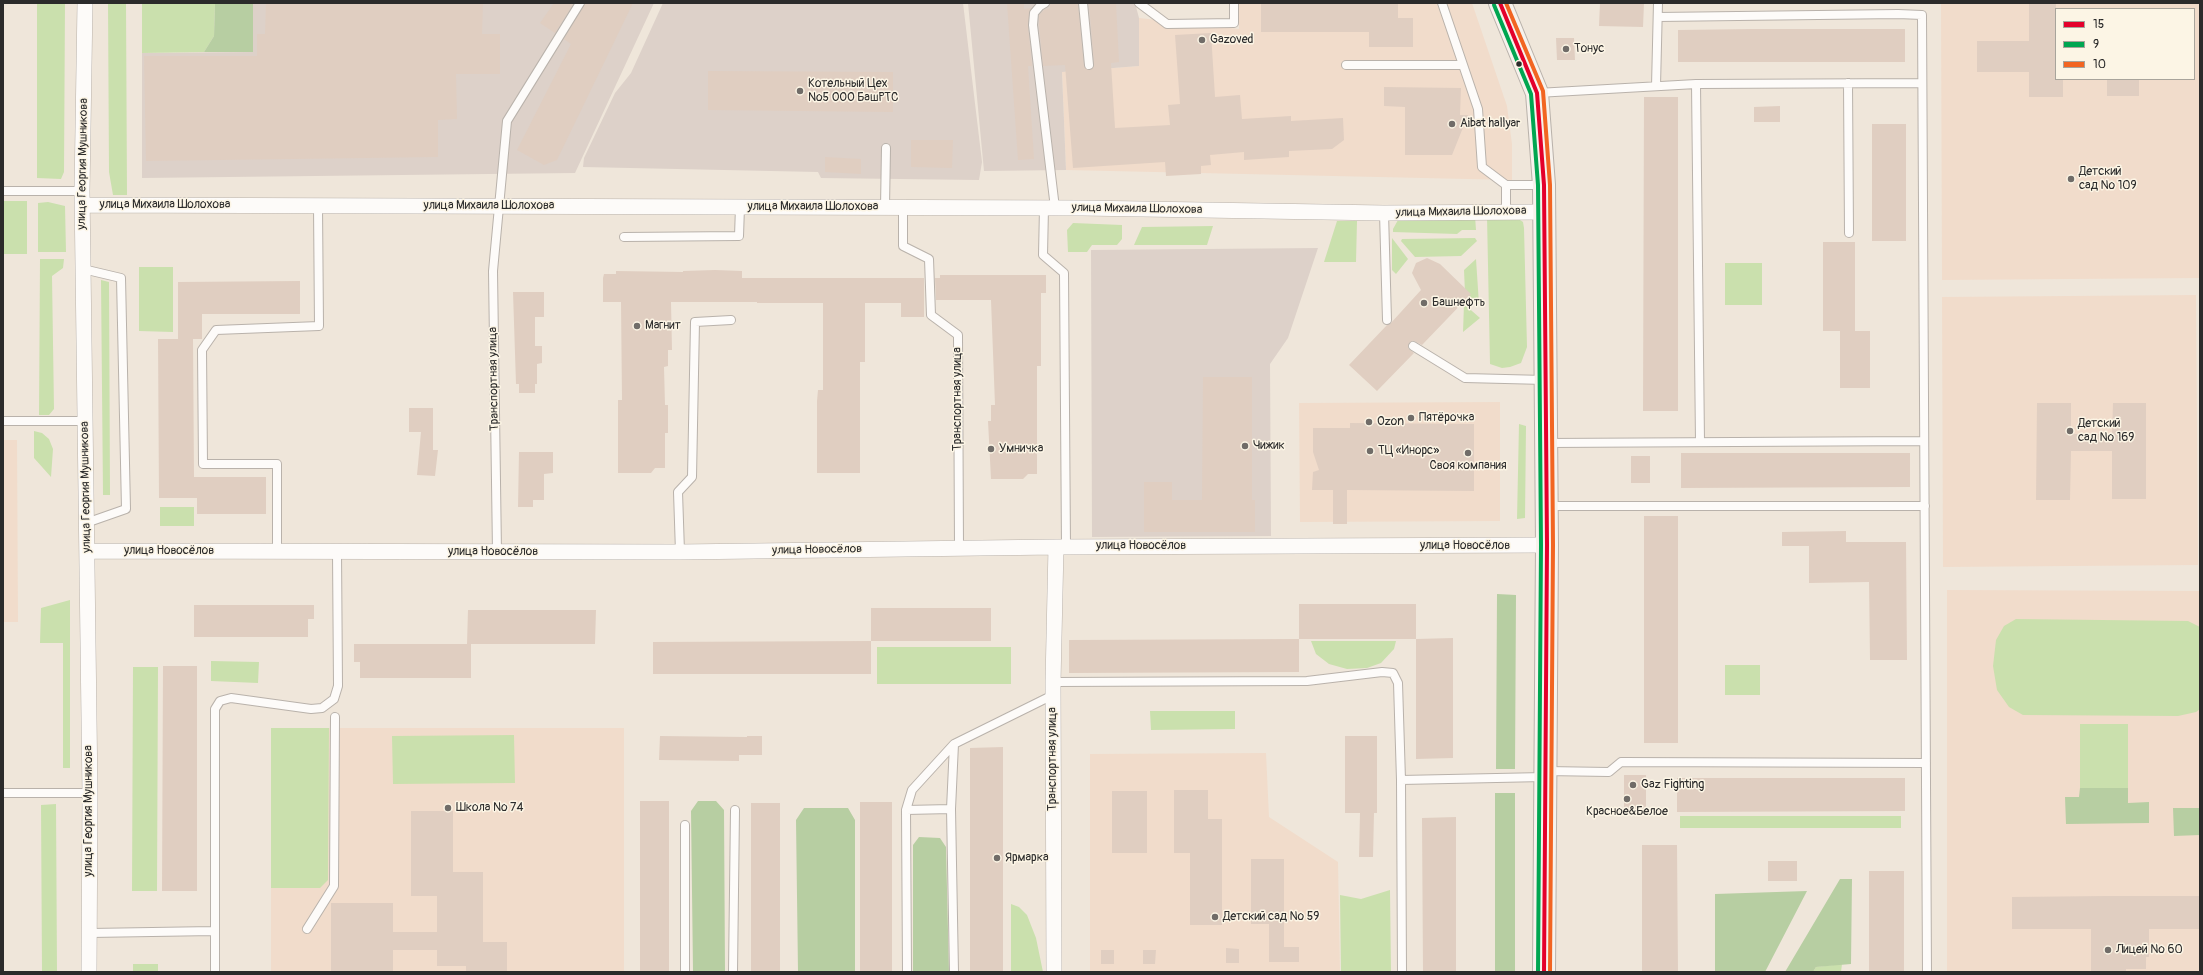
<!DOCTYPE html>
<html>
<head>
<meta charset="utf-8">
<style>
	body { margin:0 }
	#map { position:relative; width:2203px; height:975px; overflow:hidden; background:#efe6da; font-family:Pangolin,sans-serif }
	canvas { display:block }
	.frame { position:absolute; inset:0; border:4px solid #2b2b2b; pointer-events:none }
	.legend { position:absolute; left:2055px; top:8px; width:140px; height:72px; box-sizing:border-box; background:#fcf5e5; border:1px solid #a8a49b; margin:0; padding:5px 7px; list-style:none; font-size:12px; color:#2b2b2b }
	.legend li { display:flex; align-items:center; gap:8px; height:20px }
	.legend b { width:20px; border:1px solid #a8a49b }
</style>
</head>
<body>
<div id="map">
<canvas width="2203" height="975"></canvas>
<div class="frame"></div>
<ul class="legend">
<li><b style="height:5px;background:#e4002b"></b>15</li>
<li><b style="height:5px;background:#00a651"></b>9</li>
<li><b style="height:5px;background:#f26522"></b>10</li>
</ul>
</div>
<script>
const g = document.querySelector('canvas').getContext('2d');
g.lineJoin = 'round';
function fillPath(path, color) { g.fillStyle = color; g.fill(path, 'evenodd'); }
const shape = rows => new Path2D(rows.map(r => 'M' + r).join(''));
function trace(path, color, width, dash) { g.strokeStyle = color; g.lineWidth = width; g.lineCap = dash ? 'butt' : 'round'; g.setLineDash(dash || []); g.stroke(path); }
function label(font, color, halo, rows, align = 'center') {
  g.font = font + ' Pangolin,sans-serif'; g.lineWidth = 3; g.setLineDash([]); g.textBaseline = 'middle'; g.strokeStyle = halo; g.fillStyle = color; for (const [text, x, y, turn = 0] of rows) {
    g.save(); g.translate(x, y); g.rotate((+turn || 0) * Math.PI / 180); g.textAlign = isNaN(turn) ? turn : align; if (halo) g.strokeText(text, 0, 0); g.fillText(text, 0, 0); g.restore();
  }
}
fillPath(shape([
	[1239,3,1472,3,1507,106,1512,144,1512,180,1066,170,1062,72,1139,66,1139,18,1239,29],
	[1941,3,2200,3,2200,278,1942,280],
	[2056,9,2194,9,2194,79,2056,79],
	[2196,295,2198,565,1943,567,1942,297],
	[1500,402,1500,521,1300,522,1299,403],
	[3,440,17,440,18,622,3,622],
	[1947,590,2200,591,2200,972,1947,972],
	[271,728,624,728,624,972,271,972],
	[1266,753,1269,817,1338,862,1340,972,1090,972,1090,754]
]), '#f1dccb');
fillPath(shape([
	[253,3,654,3,575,173,142,178,142,53,253,52],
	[663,3,963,3,982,162,979,180,821,178,818,172,583,167,584,158,615,93,631,73],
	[968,3,1135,3,1139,18,1139,66,1062,72,1066,170,984,171],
	[1318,248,1288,338,1270,364,1271,536,1092,537,1091,250]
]), '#ddd1c9');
fillPath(shape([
	[37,3,65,3,64,172,61,179,37,178],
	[108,3,126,3,127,195,113,195,109,172],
	[142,3,215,3,214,36,204,52,142,53],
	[3,201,27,201,27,254,3,254],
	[48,202,65,206,66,252,38,252,38,203],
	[1475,216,1476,230,1462,230,1457,234,1393,232,1393,229,1398,220],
	[1487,216,1517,218,1523,222,1524,228,1527,347,1521,363,1510,367,1502,368,1490,364],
	[1337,221,1357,221,1356,262,1324,262],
	[1073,223,1122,225,1122,239,1117,245,1092,245,1087,252,1068,252,1067,230],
	[1213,226,1207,245,1134,245,1142,227],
	[1392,238,1408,259,1396,274,1392,270],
	[1475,238,1477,241,1461,256,1415,257,1401,241,1402,239],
	[40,259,64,259,63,268,52,276,54,409,49,415,39,415],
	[1476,259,1479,304,1465,293,1464,270],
	[1725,263,1762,263,1762,305,1725,305],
	[139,267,173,267,173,332,139,331],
	[101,280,109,282,110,495,103,495],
	[1464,304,1480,318,1463,332],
	[1519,424,1526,426,1525,518,1517,519],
	[34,431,42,433,49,439,53,449,51,477,34,458],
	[160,507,194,507,194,526,160,526],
	[70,600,70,768,63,768,63,643,40,643,41,608],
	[2016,619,2188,621,2200,627,2200,709,2196,712,2178,716,2023,715,2009,707,1997,690,1993,666,1996,640,2004,626],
	[1311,641,1396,641,1394,649,1381,663,1367,668,1347,669,1329,664,1316,654],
	[877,647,1011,647,1011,684,877,684],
	[211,661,259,662,258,683,211,681],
	[1725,665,1760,665,1760,695,1725,695],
	[133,667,158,667,157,891,132,891],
	[1150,711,1235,711,1235,729,1151,730],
	[2080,724,2128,724,2128,788,2080,788],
	[271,728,329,728,328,880,320,888,271,888],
	[514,735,515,783,393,784,392,736],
	[56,804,57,972,42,972,41,805],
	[1680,816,1901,816,1901,828,1680,828],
	[1390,890,1391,972,1341,972,1340,895,1361,899],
	[1011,904,1019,907,1027,915,1036,938,1043,972,1011,972],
	[133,964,158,964,158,972,133,972],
	[1842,964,1841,972,1813,972,1816,967]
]), '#cae0ad');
fillPath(shape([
	[215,3,253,3,253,52,204,52,214,36],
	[1497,594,1516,595,1515,769,1496,769],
	[2080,788,2128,788,2128,803,2149,802,2149,823,2066,824,2065,797,2079,797],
	[1495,793,1515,793,1515,972,1495,972],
	[698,801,716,801,724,810,725,972,693,972,691,811],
	[804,808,848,808,855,820,855,972,798,972,796,820],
	[2173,808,2200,808,2200,835,2174,836],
	[919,837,940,838,946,847,949,972,913,972,913,845],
	[1840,879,1852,879,1851,964,1816,967,1813,972,1785,972],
	[1807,891,1765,972,1715,972,1715,894]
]), '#b7cea2');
fillPath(shape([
	[266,3,483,3,482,34,500,34,500,74,456,74,457,119,438,120,438,157,146,161,144,56,257,56,257,34,265,34],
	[554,3,574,3,555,33,540,23],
	[585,3,633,3,557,160,544,165,517,150,571,44,564,39],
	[1007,3,1024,3,1024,9,1031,8,1028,26,1032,66,1028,66,1034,159,1018,160],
	[1050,3,1078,3,1084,66,1089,70,1092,69,1094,64,1089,3,1116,3,1119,62,1111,63,1115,128,1170,125,1168,105,1180,104,1175,35,1211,33,1215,97,1240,95,1242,119,1291,116,1291,121,1343,118,1344,140,1332,149,1289,151,1289,157,1244,160,1244,152,1210,155,1211,165,1201,166,1201,174,1166,176,1165,162,1073,168,1065,65,1043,66,1039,25,1039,15,1044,10,1050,8],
	[1261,3,1398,3,1398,18,1413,18,1413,47,1369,47,1369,32,1261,32],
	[1600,3,1644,3,1643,27,1599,26],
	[2029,3,2056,3,2056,79,2063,79,2063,97,2029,97,2029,72,1977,72,1977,41,2029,41],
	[1752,29,1905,29,1905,62,1678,62,1678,30],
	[1556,38,1574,38,1575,60,1557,60],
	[708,71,893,72,893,112,708,110],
	[2107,79,2139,79,2139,96,2107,96],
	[1384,87,1461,88,1460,115,1468,115,1452,155,1405,155,1405,107,1384,106],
	[1644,97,1678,97,1678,411,1643,411],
	[1780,106,1780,122,1754,122,1754,107],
	[1872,124,1906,124,1906,241,1872,241],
	[911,140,953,140,952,168,911,167],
	[825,157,861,159,861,174,825,172],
	[1823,242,1855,242,1855,331,1870,331,1870,388,1840,388,1840,331,1823,331],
	[1427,258,1440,264,1471,294,1422,345,1414,341,1409,343,1408,348,1414,353,1377,391,1349,365,1387,325,1390,324,1421,290,1412,273,1416,263],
	[715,270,742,271,742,278,924,278,924,317,901,317,901,303,865,303,865,362,860,362,860,473,817,473,817,401,818,390,823,390,823,303,757,303,757,302,671,302,672,350,668,350,668,366,664,367,665,405,668,405,668,433,665,433,665,468,655,468,651,473,618,473,618,400,622,400,621,302,603,302,603,278,604,274,616,274,616,271,683,272,683,271],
	[940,275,1046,275,1046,293,1041,293,1041,366,1037,366,1037,474,1028,474,1023,479,991,479,988,421,991,421,991,405,995,405,991,300,936,300,935,278,940,278],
	[300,281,300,314,202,314,202,339,193,339,194,477,266,477,266,514,197,514,197,498,159,498,158,339,178,339,178,282],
	[513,292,544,292,544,317,535,317,535,346,542,346,542,363,537,364,537,384,535,384,535,393,519,393,519,384,516,384],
	[1203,377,1252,377,1252,500,1255,500,1255,532,1144,532,1144,482,1172,482,1172,500,1202,500],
	[2037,403,2071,403,2071,434,2112,434,2113,403,2146,403,2146,499,2112,499,2112,451,2071,451,2070,500,2036,500],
	[409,408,433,408,433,450,438,450,435,476,417,475,421,432,409,432],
	[1350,423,1474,424,1474,491,1347,490,1347,524,1333,524,1333,490,1312,490,1313,472,1319,470,1313,452,1313,428,1350,428],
	[519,452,553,452,553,473,544,474,544,500,533,500,533,507,518,507],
	[1681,453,1910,453,1910,487,1681,488],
	[1631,456,1650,456,1650,483,1631,483],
	[1644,516,1678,516,1678,743,1644,743],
	[1846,531,1846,542,1906,542,1907,660,1870,660,1869,582,1809,583,1809,546,1782,546,1782,532],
	[1299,604,1416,604,1416,639,1299,639],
	[194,605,314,605,314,619,308,619,308,637,194,637],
	[871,608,991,608,991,641,871,641],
	[468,610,596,610,595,644,471,644,471,678,360,678,360,662,354,662,354,644,467,644],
	[1453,638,1453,758,1416,759,1416,639],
	[1299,639,1299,672,1069,673,1069,640],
	[871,641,871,674,653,674,653,642],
	[163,666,197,666,197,891,162,891],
	[660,736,747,737,747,736,762,736,762,755,739,755,739,761,659,760],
	[1345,736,1377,736,1377,813,1374,813,1373,857,1359,857,1360,813,1345,813],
	[1003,747,1003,972,970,972,970,748],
	[1624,775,1646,775,1646,810,1624,810],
	[1677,778,1905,778,1905,811,1677,812],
	[1174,790,1208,790,1208,819,1222,819,1222,925,1190,925,1190,853,1174,853],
	[1112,791,1147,791,1147,853,1112,853],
	[640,801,669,801,669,972,640,972],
	[860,802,892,802,892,972,860,972],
	[751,803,780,803,780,972,751,972],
	[411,811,453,811,453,872,483,872,483,942,507,942,507,972,466,972,466,966,437,966,437,950,393,950,393,972,331,972,331,903,393,903,393,932,437,932,437,896,411,896],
	[1456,817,1456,972,1423,972,1422,818],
	[1642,845,1677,845,1678,972,1642,972],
	[1251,859,1284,859,1284,947,1299,947,1299,962,1269,962,1269,924,1251,924],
	[1768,861,1797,861,1797,881,1768,881],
	[1869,871,1904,871,1904,972,1869,972],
	[2106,896,2200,896,2200,929,2149,929,2149,957,2146,957,2146,969,2126,969,2126,972,2091,972,2091,929,2012,929,2012,897],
	[1226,948,1239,949,1239,963,1226,963],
	[1101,950,1114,950,1114,964,1101,964],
	[1143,950,1156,950,1155,964,1143,964]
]), '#e0cec1');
const lane = shape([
	[1045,3,1040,6,1034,13,1033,25,1055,208],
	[1083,3,1089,65],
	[1139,3,1167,24,1234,23,1234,3],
	[1442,3,1478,109,1482,167,1506,185,1506,212],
	[1658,17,1898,14,1922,15,1927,972],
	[1346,65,1462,65],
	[1848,83,1849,233],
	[1696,84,1922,83],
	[1656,86,1658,3],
	[1537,93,1696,84,1700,442],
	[1506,185,1543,185],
	[3,191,82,191],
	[885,207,886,148],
	[903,207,903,246,929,259,931,315,958,335,959,548],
	[1044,208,1043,255,1064,273,1066,547],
	[1384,213,1387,320],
	[624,237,739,236,740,207],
	[83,269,121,278,126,509,86,523],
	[1413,346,1465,378,1545,380],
	[3,421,85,421],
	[1547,443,1924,441],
	[1548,506,1925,506],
	[277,552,277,464,203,464,202,350,216,330,319,326,318,206],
	[497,552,493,271,507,121,580,3],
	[680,552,678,492,692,477,695,322,731,320],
	[1053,682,1307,681,1382,672,1393,673,1398,683,1401,780,1544,777],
	[1546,771,1609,772,1621,762,1926,763],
	[1401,780,1402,972],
	[3,793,90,793],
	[906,810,912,790,954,744],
	[685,825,685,972],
	[307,929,334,886,335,717],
	[90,933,214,931],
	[215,972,215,709,220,701,231,698,311,709,322,708,334,699,338,686,337,552],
	[733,972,735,810],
	[907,972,906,810,951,809],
	[954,972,951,809,954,744,1053,695]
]);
const street = shape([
	[85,3,82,191,90,793,89,972],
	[82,205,1082,208,1384,213,1544,212],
	[87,551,680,552,1056,547,1547,545],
	[1054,972,1053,682,1056,547]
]);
const secondary = shape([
	[1500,3,1537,93,1544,185,1547,545,1544,972]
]);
trace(lane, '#b9b2ab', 10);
trace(street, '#b9b2ab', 16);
trace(secondary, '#b9b2ab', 24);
trace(lane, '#fdfbf9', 8);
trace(street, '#fdfbf9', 15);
trace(secondary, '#f7f2ec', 22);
trace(shape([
	[1500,3,1537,93,1544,185,1547,545,1544,972]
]), '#e4002b', 4);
trace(shape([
	[1494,5,1531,94,1538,185,1541,545,1538,972]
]), '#00a651', 4);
trace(shape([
	[1506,3,1543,91,1550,185,1553,545,1550,972]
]), '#f26522', 4);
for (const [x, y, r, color] of [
	[1202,40,4,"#706c68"],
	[1566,49,4,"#706c68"],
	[1519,64,3.5,"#2b2b2b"],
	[800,91,4,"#706c68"],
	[1452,124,4,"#706c68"],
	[2071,179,4,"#706c68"],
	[1424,303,4,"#706c68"],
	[637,326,4,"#706c68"],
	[1411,418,4,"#706c68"],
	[1369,422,4,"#706c68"],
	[2070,431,4,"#706c68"],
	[1245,446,4,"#706c68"],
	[991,449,4,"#706c68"],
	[1370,451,4,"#706c68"],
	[1468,453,4,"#706c68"],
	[1633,785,4,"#706c68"],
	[1627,799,4,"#706c68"],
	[448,808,4,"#706c68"],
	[997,858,4,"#706c68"],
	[1215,917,4,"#706c68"],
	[2108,950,4,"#706c68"]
]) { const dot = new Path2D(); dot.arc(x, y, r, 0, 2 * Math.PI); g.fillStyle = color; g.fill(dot); trace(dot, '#fcf5e5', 1.5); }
label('12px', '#2b2b2b', '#fcf5e5', [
	["Gazoved",1210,40],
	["Тонус",1574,49],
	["Котельный Цех",808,84],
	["№5 ООО БашРТС",808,98],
	["Aibat hallyar",1460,124],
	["Детский",2079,172],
	["сад № 109",2079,186],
	["Башнефть",1432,303],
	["Магнит",645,326],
	["Пятёрочка",1419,418],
	["Ozon",1377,422],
	["Детский",2078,424],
	["сад № 169",2078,438],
	["Чижик",1253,446],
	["Умничка",999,449],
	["ТЦ «Инорс»",1378,451],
	["Своя компания",1468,466,"center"],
	["Gaz Fighting",1641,785],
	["Школа № 74",456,808],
	["Красное&Белое",1627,812,"center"],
	["Ярмарка",1005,858],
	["Детский сад № 59",1223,917],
	["Лицей № 60",2116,950]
], 'left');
label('12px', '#2b2b2b', '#fcf5e5', [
	["улица Георгия Мушникова",83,164,-89],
	["улица Михаила Шолохова",165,205],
	["улица Михаила Шолохова",489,206],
	["улица Михаила Шолохова",813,207],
	["улица Михаила Шолохова",1137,209,1],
	["улица Михаила Шолохова",1461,212,-1],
	["Транспортная улица",494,379,-91],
	["Транспортная улица",958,399,-90],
	["улица Георгия Мушникова",86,487,-91],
	["улица Новосёлов",1141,546],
	["улица Новосёлов",1465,546],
	["улица Новосёлов",817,550,-1],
	["улица Новосёлов",169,551],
	["улица Новосёлов",493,552],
	["Транспортная улица",1053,759,-90],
	["улица Георгия Мушникова",89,811,-90]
]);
</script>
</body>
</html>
